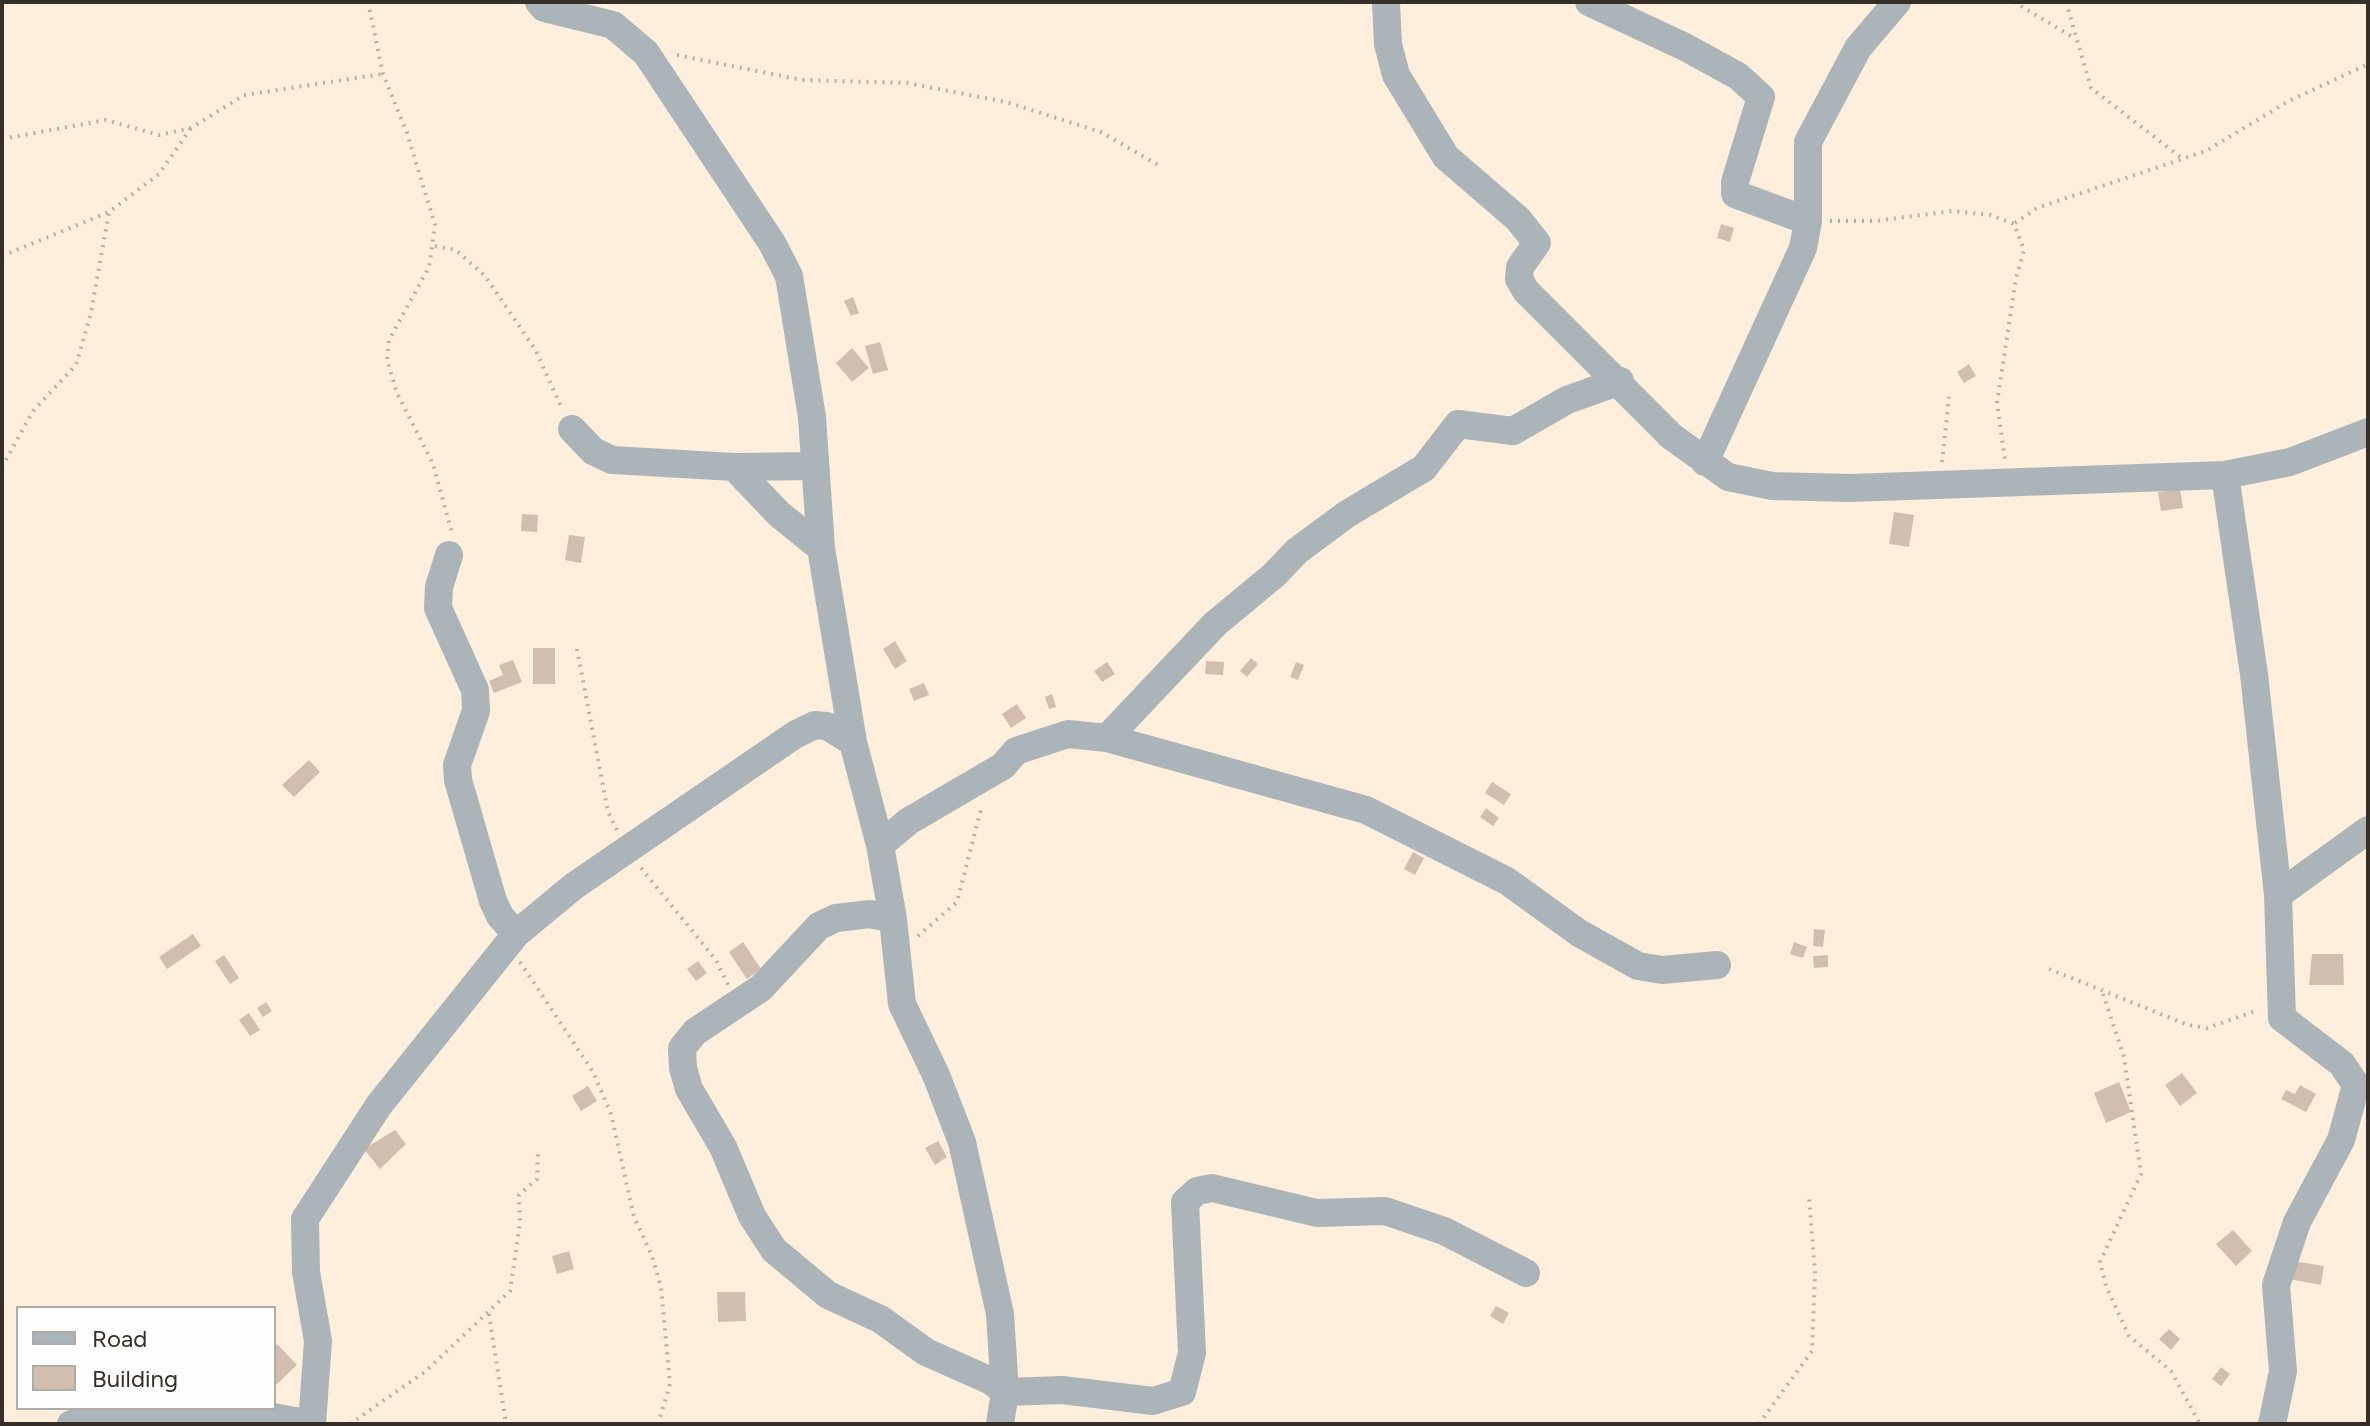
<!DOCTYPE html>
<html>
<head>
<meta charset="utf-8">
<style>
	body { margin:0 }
	#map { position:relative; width:2370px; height:1426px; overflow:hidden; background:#feefdc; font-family:Figtree,sans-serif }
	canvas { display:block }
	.frame { position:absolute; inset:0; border:4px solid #352f28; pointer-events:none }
	.legend { position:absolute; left:16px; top:1306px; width:260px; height:104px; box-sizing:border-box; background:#fefefe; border:2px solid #aeaba8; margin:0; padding:10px 14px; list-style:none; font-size:24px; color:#352f28 }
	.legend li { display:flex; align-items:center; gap:16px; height:40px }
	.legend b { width:40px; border:2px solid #aeaba8 }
</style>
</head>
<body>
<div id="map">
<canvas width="2370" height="1426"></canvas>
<div class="frame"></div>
<ul class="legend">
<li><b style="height:10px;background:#aab4b9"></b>Road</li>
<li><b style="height:22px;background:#d1beaf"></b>Building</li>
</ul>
</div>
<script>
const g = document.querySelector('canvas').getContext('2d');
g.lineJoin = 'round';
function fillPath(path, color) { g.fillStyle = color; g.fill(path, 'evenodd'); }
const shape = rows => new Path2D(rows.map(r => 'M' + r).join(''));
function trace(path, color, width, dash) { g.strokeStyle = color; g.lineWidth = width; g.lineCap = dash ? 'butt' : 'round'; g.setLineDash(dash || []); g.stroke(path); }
fillPath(shape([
	[1721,224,1734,228,1730,242,1717,238],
	[853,297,859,313,851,316,844,301],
	[880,342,888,370,873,374,865,346],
	[852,348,869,368,852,382,836,363],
	[1969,364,1976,376,1964,383,1957,372],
	[2180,489,2183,508,2161,511,2158,492],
	[1894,512,1914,515,1909,547,1889,544],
	[522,514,538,515,537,532,521,531],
	[569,535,585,537,581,563,565,560],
	[895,641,907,661,895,669,883,649],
	[533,648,555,648,555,684,533,684],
	[1251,658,1258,664,1247,677,1240,671],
	[513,660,522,682,494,693,489,681,503,675,499,665],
	[1206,661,1224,662,1223,675,1205,674],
	[1107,662,1115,674,1102,682,1094,671],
	[1296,662,1304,665,1298,680,1290,677],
	[924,683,929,695,914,701,909,689],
	[1052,694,1056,707,1049,709,1045,697],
	[1017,704,1026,718,1011,728,1002,714],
	[309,760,320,772,294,797,282,785],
	[1492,782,1511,794,1504,805,1485,793],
	[1486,808,1499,818,1493,826,1480,817],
	[1413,852,1424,858,1415,875,1404,869],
	[1814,929,1825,930,1823,947,1813,946],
	[193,934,201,946,167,969,159,957],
	[743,942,761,969,747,979,729,952],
	[1794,942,1807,947,1803,958,1790,954],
	[2312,954,2343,954,2344,985,2309,985],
	[224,955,239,978,230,984,215,961],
	[1828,955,1828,967,1814,968,1813,956],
	[698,961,707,973,696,981,687,969],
	[266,1002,272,1011,263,1017,257,1008],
	[249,1013,260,1030,250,1036,239,1020],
	[2182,1073,2197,1093,2180,1106,2165,1085],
	[2119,1082,2131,1112,2106,1123,2094,1093],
	[2300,1085,2316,1094,2306,1112,2281,1099,2286,1090,2295,1094],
	[588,1086,597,1101,581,1111,572,1096],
	[395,1130,406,1144,380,1169,364,1149],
	[938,1141,947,1157,935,1165,925,1148],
	[2233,1230,2252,1251,2236,1266,2216,1244],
	[569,1251,574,1269,557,1274,552,1256],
	[2293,1261,2324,1266,2321,1285,2289,1279],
	[717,1292,745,1292,746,1321,718,1322],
	[1496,1306,1509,1313,1503,1324,1490,1316],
	[2169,1329,2180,1339,2171,1350,2159,1339],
	[277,1344,297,1365,276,1385,274,1347],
	[2221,1367,2230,1374,2221,1386,2212,1379]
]), '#d1beaf');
trace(shape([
	[368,2,383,74,407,133,435,225,429,267,389,340,387,360,397,393,433,464,452,533],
	[2014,2,2076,39],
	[2066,2,2091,88,2183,159],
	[677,55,802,80,907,83,1006,102,1101,132,1160,166],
	[2,139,106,120,159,135,191,128,244,95,383,74],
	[1830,221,1875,221,1952,211,1991,215,2014,224,2024,250,2016,278,1997,403,2005,460],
	[2015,223,2037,208,2206,151,2287,102,2368,64],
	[435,246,456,250,485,276,535,349,562,409],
	[2,256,109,212],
	[1942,462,1949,397],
	[2,467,33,411,76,365,91,313,109,212,159,174,191,128],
	[577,649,608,812,617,830],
	[641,868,716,960,728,985],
	[918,936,957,902,982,805],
	[520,962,593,1072,611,1114,634,1217,652,1256,661,1287,670,1384,658,1424],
	[2049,969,2188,1025,2207,1028,2258,1010],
	[2103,994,2124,1057,2141,1174,2100,1262,2106,1286,2129,1336,2171,1371,2200,1424],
	[489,1314,506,1424],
	[350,1424,426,1371,510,1291,520,1223,519,1195,537,1179,538,1153],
	[1759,1424,1812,1351,1815,1273,1809,1197]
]), '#baae9f', 4, [2, 6]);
trace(shape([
	[539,2,544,8,613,25,646,53,772,243,789,276,812,417,821,548,853,742,880,845,893,919,902,1004,936,1075,962,1142,1000,1314,1005,1392,1000,1424],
	[1386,2,1388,44,1396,75,1446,157,1518,219,1537,243,1520,267,1519,279,1526,291,1671,436,1728,477,1772,486,1850,488,2225,475,2290,462,2368,432],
	[1589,2,1685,47,1738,76,1761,97,1735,182,1735,194,1808,221],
	[572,429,593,451,612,460,734,467,814,466],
	[1705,462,1803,248,1808,221,1808,142,1858,48,1897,2],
	[734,467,779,514,821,548],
	[2225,475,2254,674,2278,895,2282,1018,2342,1064,2356,1085,2341,1140,2297,1222,2276,1285,2283,1371,2272,1424],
	[449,555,439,587,438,608,475,690,476,711,457,765,458,780,493,901,500,916,516,934],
	[1107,738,1215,624,1274,575,1297,551,1347,514,1424,468,1458,424,1513,431,1567,400,1620,381],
	[880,845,909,821,1003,766,1016,751,1068,734,1107,738,1366,810,1507,881,1579,933,1638,966,1662,970,1717,965],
	[2278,895,2368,830],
	[893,919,870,914,836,918,819,926,761,988,695,1032,682,1048,683,1068,689,1089,723,1147,752,1216,774,1250,828,1295,880,1319,926,1352,991,1381,1005,1392,1062,1390,1153,1401,1182,1392,1192,1353,1185,1202,1197,1191,1212,1188,1317,1213,1385,1211,1444,1231,1526,1273],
	[71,1424,125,1415,273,1417,312,1424],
	[312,1424,318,1341,306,1272,305,1219,379,1105,516,934,574,886,796,734,815,725,827,726,853,742]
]), '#aab4b9', 28);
</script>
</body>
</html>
